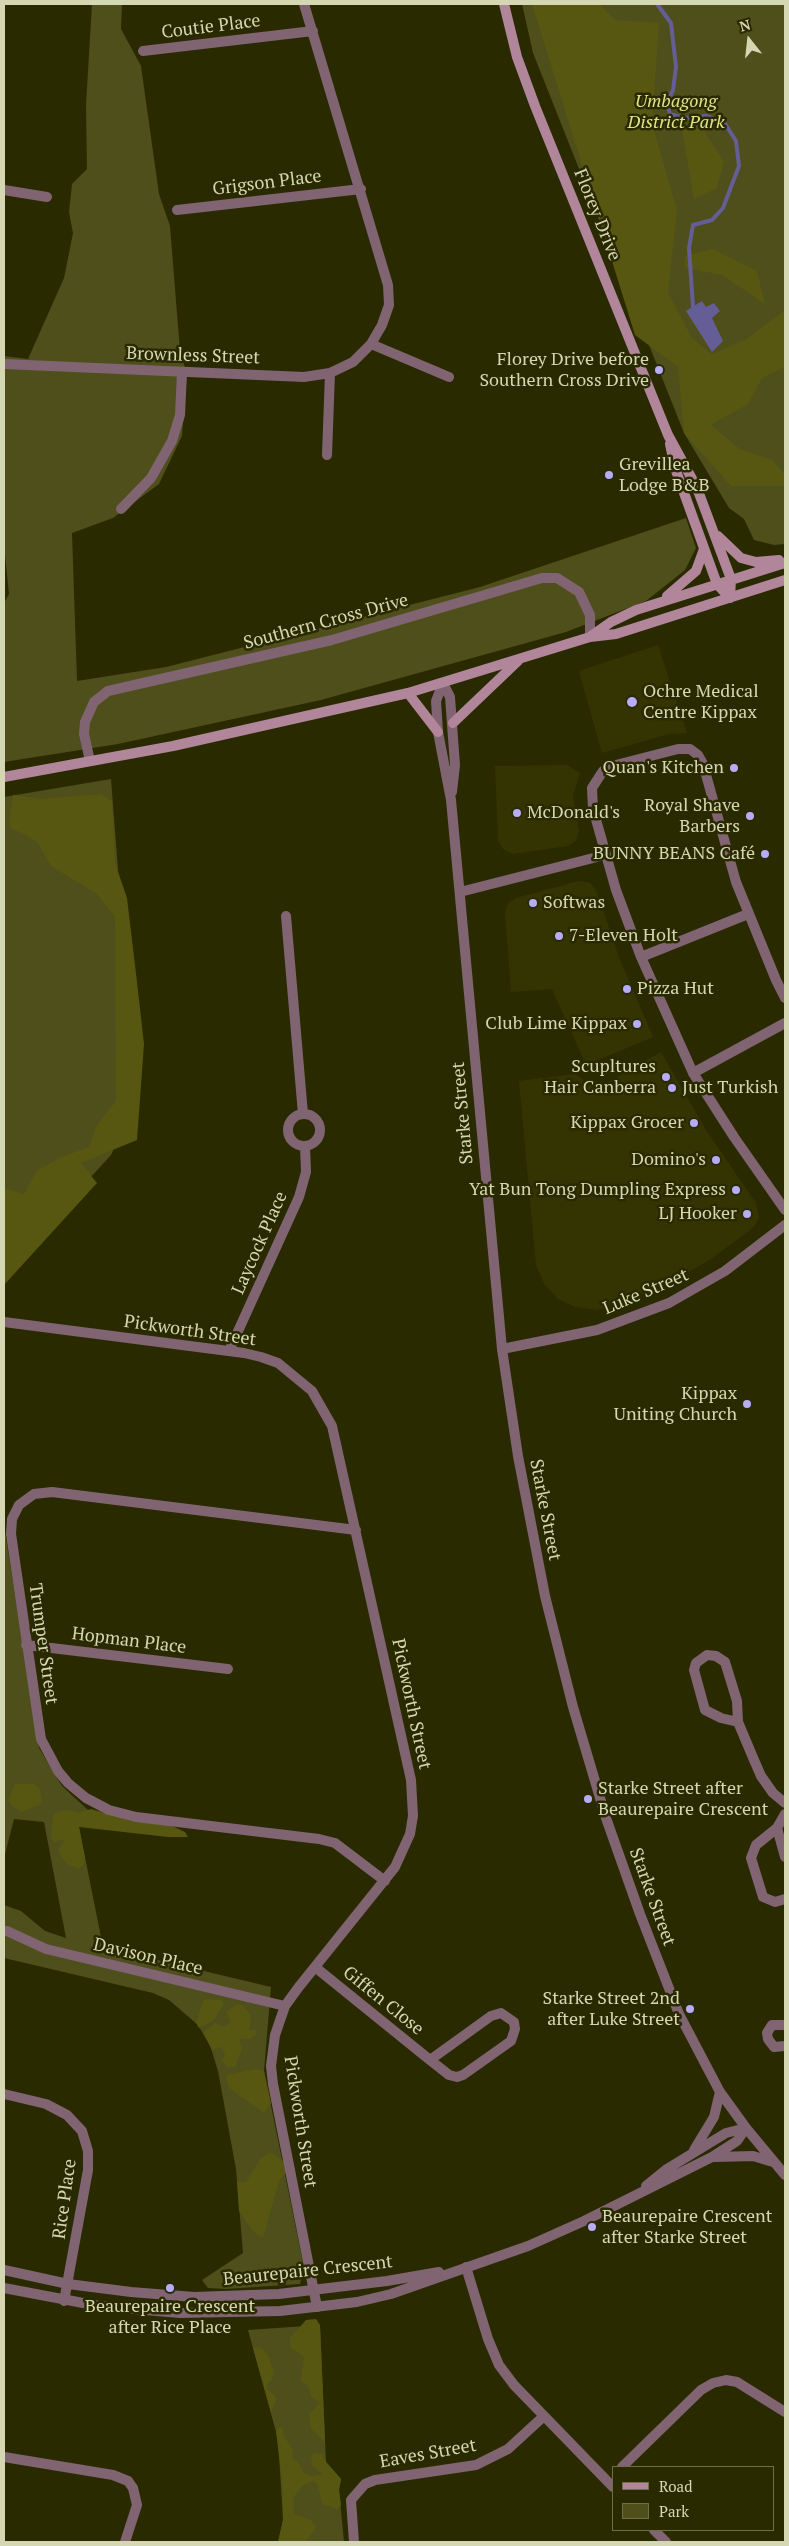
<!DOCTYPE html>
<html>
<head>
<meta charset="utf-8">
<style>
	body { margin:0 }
	#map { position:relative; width:789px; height:2546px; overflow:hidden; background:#2a2a00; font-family:"PT Serif",serif }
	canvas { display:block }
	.frame { position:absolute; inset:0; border:5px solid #d5d7b2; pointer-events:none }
	.legend { position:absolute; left:612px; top:2466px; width:162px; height:65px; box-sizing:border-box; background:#2a2a00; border:1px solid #6e6f47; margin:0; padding:6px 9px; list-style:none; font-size:15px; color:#d5d7b2 }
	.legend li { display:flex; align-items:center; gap:10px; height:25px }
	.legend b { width:25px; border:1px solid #6e6f47 }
	.north { position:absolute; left:724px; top:15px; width:50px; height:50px; -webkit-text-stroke:4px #2a2a00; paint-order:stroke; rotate:344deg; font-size:14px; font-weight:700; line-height:20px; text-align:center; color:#d5d7b2 }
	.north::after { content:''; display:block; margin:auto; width:18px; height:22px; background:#d5d7b2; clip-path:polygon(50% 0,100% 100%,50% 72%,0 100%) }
</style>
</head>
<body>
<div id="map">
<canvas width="789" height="2546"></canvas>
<div class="frame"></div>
<ul class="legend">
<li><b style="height:6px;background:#b2869a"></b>Road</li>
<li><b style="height:14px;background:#4e4f1b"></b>Park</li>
</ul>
<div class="north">N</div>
</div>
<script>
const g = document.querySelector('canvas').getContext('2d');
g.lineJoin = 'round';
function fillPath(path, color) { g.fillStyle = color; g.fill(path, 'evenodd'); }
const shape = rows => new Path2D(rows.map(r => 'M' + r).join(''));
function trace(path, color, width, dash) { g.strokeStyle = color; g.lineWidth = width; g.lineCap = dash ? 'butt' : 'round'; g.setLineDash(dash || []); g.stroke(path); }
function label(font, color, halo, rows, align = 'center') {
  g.font = font + ' "PT Serif",serif'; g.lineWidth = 5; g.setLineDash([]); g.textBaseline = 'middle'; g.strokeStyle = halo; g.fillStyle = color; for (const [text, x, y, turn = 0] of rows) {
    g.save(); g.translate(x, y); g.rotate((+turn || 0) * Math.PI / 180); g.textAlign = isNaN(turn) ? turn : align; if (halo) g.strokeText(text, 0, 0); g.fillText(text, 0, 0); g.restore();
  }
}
fillPath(shape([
	[658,645,687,733,669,734,602,753,579,671],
	[567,765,580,773,573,796,579,831,576,841,568,846,513,854,503,849,498,840,495,766],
	[579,881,590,883,596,890,620,960,653,1037,586,1065,552,989,511,992,505,913,508,903,516,898],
	[661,1052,706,1130,756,1203,759,1218,754,1227,711,1259,678,1278,636,1297,597,1310,575,1307,558,1299,544,1284,536,1265,519,1081,575,1074,596,1089]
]), '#343403');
fillPath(shape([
	[92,4,122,4,121,29,141,66,159,194,170,226,180,351,187,375,182,436,159,484,113,518,72,533,77,681,166,667,480,587,686,518,696,548,685,570,646,601,566,632,321,700,118,744,4,762,4,603,9,594,4,545,4,356,28,359,64,278,73,233,69,212,72,184,87,169,86,105],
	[522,4,785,4,785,544,774,545,754,540,744,519,729,508,684,433,533,53],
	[111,779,136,1103,111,1155,4,1272,4,797],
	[4,1525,39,1748,62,1786,89,1811,79,1827,103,1947,271,1987,264,2071,304,2268,300,2284,226,2289,208,2288,202,2280,243,2253,236,2169,218,2071,210,2045,198,2025,169,2000,153,1993,4,1958,4,1905,21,1911,45,1931,66,1938,44,1822,14,1819,4,1858],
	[320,2325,326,2462,341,2479,339,2490,344,2542,278,2542,283,2520,278,2439,248,2330]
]), '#4e4f1b');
fillPath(shape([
	[532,4,599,4,615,20,659,23,652,123,677,210,668,293,692,338,712,354,745,340,785,310,785,367,762,378,748,404,711,425,740,449,772,460,785,474,785,486,731,486,684,433,678,367,635,335],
	[699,123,724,161,717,188,694,199,682,130],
	[713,249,757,271,765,304,722,275,685,268,685,256],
	[101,794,112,801,115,863,127,898,137,982,144,1044,137,1140,81,1163,97,1183,4,1285,4,1188,24,1194,37,1170,64,1156,89,1147,97,1125,116,1101,115,917,97,894,51,866,37,842,22,833,11,829,9,824,13,795,42,799],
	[15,1784,34,1784,40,1789,42,1804,21,1812,13,1807,8,1800],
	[91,1809,129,1820,170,1825,185,1832,188,1837,168,1837,79,1827,85,1858,83,1866,78,1868,67,1864,60,1855,58,1850,66,1839,54,1842,51,1837,53,1816,58,1811,70,1810,77,1813],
	[208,1999,221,2000,224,2003,214,2020,199,2028,196,2023,203,2001],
	[236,2005,242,2005,251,2015,249,2030,257,2030,256,2035,250,2039,239,2039,242,2049,235,2067,227,2067,222,2060,225,2055,222,2047,212,2050,203,2033,215,2023,224,2027,231,2022,226,2012],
	[256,2069,264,2071,271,2103,264,2113,229,2088,226,2075],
	[270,2152,283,2161,286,2173,279,2181,263,2238,253,2231,239,2211,237,2182,246,2182,260,2159],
	[316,2319,320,2325,325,2442,311,2429,309,2414,320,2403,311,2396,309,2387,301,2381,304,2357,290,2347,290,2338,306,2320],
	[260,2347,268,2355,274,2372,272,2380,267,2384,268,2390,277,2398,271,2412,253,2348],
	[278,2428,283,2428,283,2435,293,2450,292,2457,300,2465,304,2473,312,2476,323,2474,312,2466,311,2457,314,2453,322,2454,326,2462,341,2479,339,2490,341,2505,338,2509,322,2504,318,2485,313,2481,303,2485,297,2492,293,2499,294,2514,311,2520,316,2528,305,2542,278,2542,283,2520,283,2489,276,2431]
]), '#575712');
fillPath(shape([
	[702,301,706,307,714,303,720,311,712,318,723,341,712,352,686,311]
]), '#655d95');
trace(shape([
	[657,4,671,23,676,67,673,90,667,104,670,114,684,118,706,116,724,122,736,141,739,166,723,208,712,220,693,225,689,248,693,307]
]), '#655d95', 4);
trace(shape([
	[143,51,313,31],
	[4,190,47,197],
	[177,210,361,189],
	[371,344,449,377],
	[4,364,304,377,330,373,353,362,371,344,382,325,389,305,388,285,304,4],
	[327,455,330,373],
	[121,509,151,478,172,441,180,415,182,372],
	[90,761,84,734,85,722,94,702,108,691,332,640,542,578,557,578,579,592,590,615,590,637],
	[460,892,605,855],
	[286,916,303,1114],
	[641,957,748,914],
	[785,998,776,980,736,882,703,764,698,755,690,749,678,749,612,766,603,771,592,788,593,809,616,890,641,957,693,1073,734,1137,785,1210],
	[693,1073,785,1023],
	'288 1130a16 16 0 1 1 32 0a16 16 0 1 1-32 0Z',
	[4,1322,244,1353,261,1357,278,1363,312,1391,332,1426,411,1780,413,1816,410,1834,395,1867,298,1988,285,2006,275,2035,271,2066,273,2084,317,2307],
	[502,1349,597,1330,669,1303,725,1271,785,1225],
	[229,1351,299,1197,306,1172,305,1146],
	[356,1530,52,1492,34,1494,19,1505,12,1519,11,1534,41,1739,58,1771,68,1783,86,1798,109,1810,136,1817,319,1839,335,1843,385,1881],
	[26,1645,228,1669],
	[738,1722,721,1718,705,1710,694,1670,696,1663,707,1655,716,1656,725,1662,737,1701,738,1722,754,1760,761,1776,773,1793,785,1803],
	[785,1814,777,1828,756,1845,751,1858,763,1897,775,1902,785,1899],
	[777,1828,785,1857],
	[7,1931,46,1949,285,2006],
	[315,1967,430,2060,491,2016,501,2013,514,2022,515,2029,511,2041,463,2075,457,2077,449,2075,430,2060],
	[785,2025,772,2025,767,2033,768,2039,774,2047,785,2046],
	[4,2094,46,2104,67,2115,82,2131,88,2151,88,2170,64,2301],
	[466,2267,488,2339,499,2365,514,2385,613,2487],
	[4,2457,113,2475,128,2481,133,2488,137,2505,125,2542],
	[622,2467,701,2390,713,2383,726,2380,737,2382,785,2412],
	[654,2530,666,2542],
	[354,2542,351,2500,365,2484,375,2480,476,2465,508,2449,544,2416]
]), '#806471', 10);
trace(shape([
	[443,683,436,701,438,732,451,800,502,1349,518,1456,545,1596,573,1707,606,1818,640,1914,679,2014,720,2092,746,2128,785,2175],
	[443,683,450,697,455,765,452,792],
	[694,2150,714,2117,720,2092],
	[715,2157,753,2156,773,2162],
	[646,2186,667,2169,726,2133,746,2128],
	[4,2270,68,2284,131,2292,194,2297,279,2294,387,2281,439,2272],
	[4,2288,99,2306,180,2313,280,2311,357,2302,391,2294,528,2246,584,2221,712,2157,737,2141,746,2128]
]), '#806471', 10);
trace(shape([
	[504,4,517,57,535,106,668,435,697,488,731,579,730,598],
	[670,444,675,468,717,584,730,598],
	[718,536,741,558,756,562,779,560],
	[667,596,696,571,704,549],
	[591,636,611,622,636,610,785,563],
	[408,693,438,732],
	[453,723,518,661],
	[4,777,173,746,408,693,590,637,616,634,785,580]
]), '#b2869a', 10);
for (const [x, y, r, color] of [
	[659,370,5,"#b6acf8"],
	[609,475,5,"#b6acf8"],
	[632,702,6,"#b6acf8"],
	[734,768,5,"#b6acf8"],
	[517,813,5,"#b6acf8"],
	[750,816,5,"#b6acf8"],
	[765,854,5,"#b6acf8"],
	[533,903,5,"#b6acf8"],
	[559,936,5,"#b6acf8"],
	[627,989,5,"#b6acf8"],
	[637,1024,5,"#b6acf8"],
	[666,1077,5,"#b6acf8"],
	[672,1088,5,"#b6acf8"],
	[694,1123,5,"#b6acf8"],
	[716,1160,5,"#b6acf8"],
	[736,1190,5,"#b6acf8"],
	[747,1214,5,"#b6acf8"],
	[747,1404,5,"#b6acf8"],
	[588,1799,5,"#b6acf8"],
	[690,2009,5,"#b6acf8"],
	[592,2227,5,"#b6acf8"],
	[170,2288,5,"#b6acf8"]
]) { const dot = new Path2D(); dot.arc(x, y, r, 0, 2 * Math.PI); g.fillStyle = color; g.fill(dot); trace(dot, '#2a2a00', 2); }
label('18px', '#d5d7b2', '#2a2a00', [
	["Coutie Place",211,27,-7],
	["Grigson Place",267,183,-7],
	["Florey Drive",597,215,68],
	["Brownless Street",193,356,2],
	["Southern Cross Drive",326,622,-15],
	["Starke Street",463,1113,-95],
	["Laycock Place",260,1243,-66],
	["Luke Street",646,1292,-23],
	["Pickworth Street",190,1331,8],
	["Starke Street",545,1510,79],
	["Hopman Place",129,1641,7],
	["Trumper Street",43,1644,82],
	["Pickworth Street",411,1704,78],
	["Starke Street",652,1897,70],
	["Davison Place",148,1957,13],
	["Giffen Close",383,2001,39],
	["Pickworth Street",300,2122,81],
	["Rice Place",65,2199,-82],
	["Beaurepaire Crescent",308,2271,-6],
	["Eaves Street",428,2454,-10]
]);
label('italic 18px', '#e1e385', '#2a2a00', [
	["Umbagong",676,102],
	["District Park",676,123]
]);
label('18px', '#d5d7b2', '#2a2a00', [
	["Florey Drive before",649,360],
	["Southern Cross Drive",649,381],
	["Grevillea",619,465,"left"],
	["Lodge B&B",619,486,"left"],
	["Ochre Medical",643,692,"left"],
	["Centre Kippax",643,713,"left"],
	["Quan's Kitchen",724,768],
	["Royal Shave",740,806],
	["Barbers",740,827],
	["McDonald's",527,813,"left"],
	["BUNNY BEANS Café",755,854],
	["Softwas",543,903,"left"],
	["7-Eleven Holt",569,936,"left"],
	["Pizza Hut",637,989,"left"],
	["Club Lime Kippax",627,1024],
	["Scupltures",656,1067],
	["Hair Canberra",656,1088],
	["Just Turkish",682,1088,"left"],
	["Kippax Grocer",684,1123],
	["Domino's",706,1160],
	["Yat Bun Tong Dumpling Express",726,1190],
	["LJ Hooker",737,1214],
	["Kippax",737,1394],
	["Uniting Church",737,1415],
	["Starke Street after",598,1789,"left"],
	["Beaurepaire Crescent",598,1810,"left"],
	["Starke Street 2nd",680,1999],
	["after Luke Street",680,2020],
	["Beaurepaire Crescent",602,2217,"left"],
	["after Starke Street",602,2238,"left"],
	["Beaurepaire Crescent",170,2307,"center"],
	["after Rice Place",170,2328,"center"]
], 'right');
</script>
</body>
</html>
